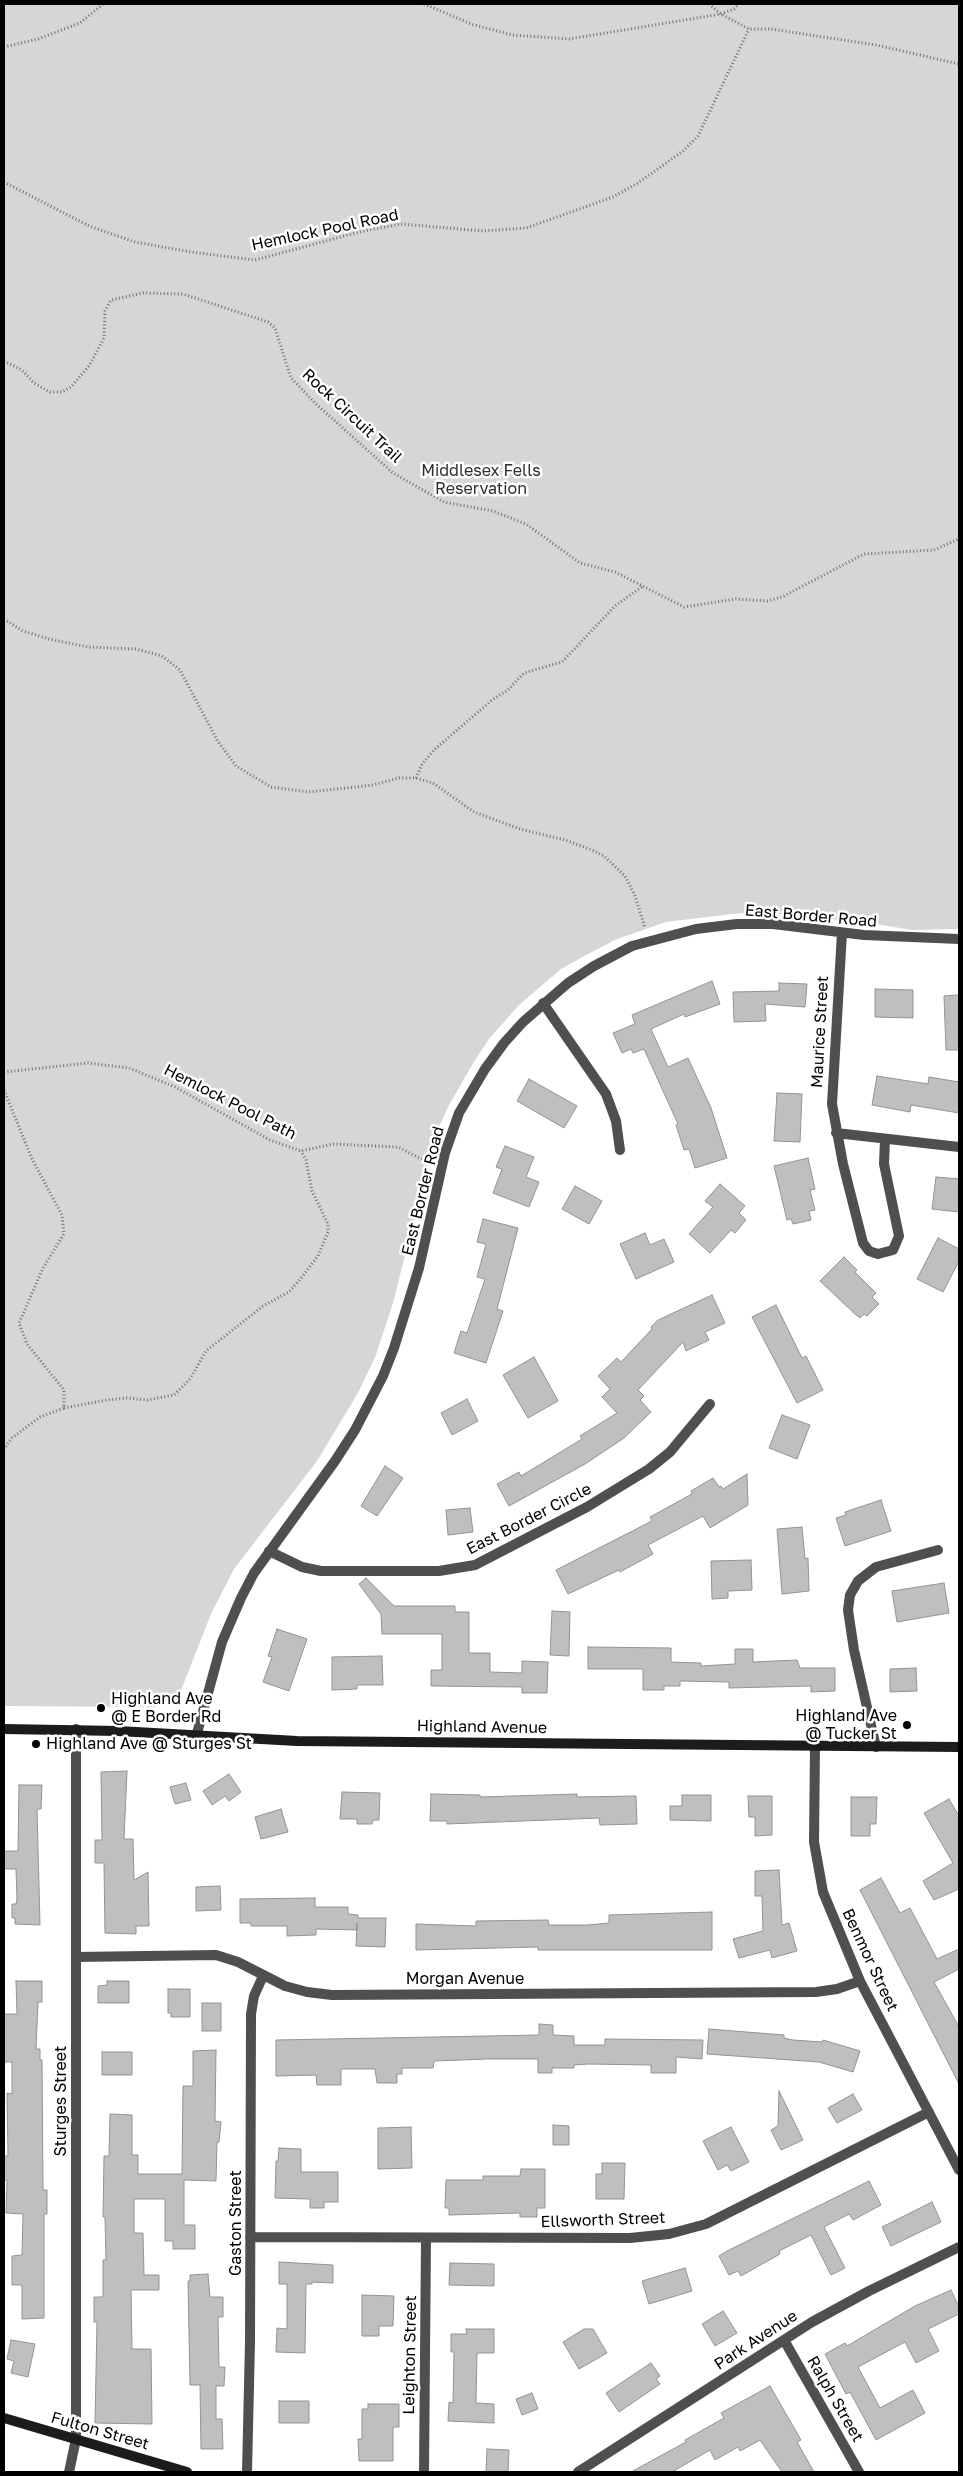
<!DOCTYPE html>
<html>
<head>
<meta charset="utf-8">
<style>
	body { margin:0 }
	#map { position:relative; width:963px; height:2476px; overflow:hidden; background:#fff; font-family:"Golos Text",sans-serif }
	canvas { display:block }
	.frame { position:absolute; inset:0; border:5px solid #000; pointer-events:none }
</style>
</head>
<body>
<div id="map">
<canvas width="963" height="2476"></canvas>
<div class="frame"></div>
</div>
<script>
const g = document.querySelector('canvas').getContext('2d');
g.lineJoin = 'round';
function fillPath(path, color) { g.fillStyle = color; g.fill(path, 'evenodd'); }
const shape = rows => new Path2D(rows.map(r => 'M' + r).join(''));
function trace(path, color, width, dash) { g.strokeStyle = color; g.lineWidth = width; g.lineCap = dash ? 'butt' : 'round'; g.setLineDash(dash || []); g.stroke(path); }
function label(font, color, halo, rows, align = 'center') {
  g.font = font + ' "Golos Text",sans-serif'; g.lineWidth = 5; g.setLineDash([]); g.textBaseline = 'middle'; g.strokeStyle = halo; g.fillStyle = color; for (const [text, x, y, turn = 0] of rows) {
    g.save(); g.translate(x, y); g.rotate((+turn || 0) * Math.PI / 180); g.textAlign = isNaN(turn) ? turn : align; if (halo) g.strokeText(text, 0, 0); g.fillText(text, 0, 0); g.restore();
  }
}
fillPath(shape([
	[4,4,959,4,959,929,912,930,870,923,759,912,732,914,666,922,617,939,586,955,561,969,519,1005,489,1039,472,1065,448,1107,435,1136,393,1303,376,1355,358,1393,317,1461,234,1569,211,1614,180,1693,168,1703,155,1707,4,1706]
]), '#d6d6d6');
const building = shape([
	[712,981,720,1004,685,1017,684,1014,651,1029,668,1067,688,1058,711,1108,727,1158,695,1168,689,1149,684,1150,676,1125,678,1124,644,1049,633,1053,631,1049,622,1053,613,1033,635,1024,632,1015,712,981],
	[779,983,807,984,805,1007,765,1004,766,1021,734,1022,733,992,779,991,779,983],
	[875,989,913,990,913,1018,875,1017,875,989],
	[959,995,959,1050,946,1050,944,996,959,995],
	[877,1076,928,1084,929,1077,959,1082,959,1113,911,1105,910,1112,872,1105,877,1076],
	[529,1079,577,1106,564,1128,517,1101,529,1079],
	[777,1093,802,1094,800,1142,774,1141,777,1093],
	[505,1146,534,1157,526,1177,539,1182,529,1207,493,1193,502,1169,496,1167,505,1146],
	[808,1158,815,1189,810,1190,815,1210,809,1211,811,1220,793,1224,791,1219,787,1220,774,1166,808,1158],
	[936,1177,959,1179,959,1212,932,1209,936,1177],
	[720,1184,745,1206,739,1213,746,1220,735,1233,731,1230,710,1253,689,1234,713,1207,705,1201,720,1184],
	[575,1186,602,1201,589,1224,562,1209,575,1186],
	[483,1219,518,1228,497,1309,503,1311,486,1363,454,1353,461,1331,467,1333,485,1279,477,1277,486,1244,477,1242,483,1219],
	[645,1233,650,1245,664,1239,674,1262,636,1279,620,1244,645,1233],
	[938,1238,959,1249,959,1261,943,1292,917,1279,938,1238],
	[844,1257,857,1270,855,1272,876,1293,872,1297,879,1304,867,1316,864,1314,860,1318,855,1314,820,1281,844,1257],
	[712,1295,725,1323,705,1332,709,1340,686,1351,683,1342,638,1390,644,1396,640,1400,651,1412,624,1438,585,1464,509,1506,497,1484,519,1472,521,1476,582,1439,580,1436,617,1413,602,1397,610,1389,598,1376,617,1358,621,1362,652,1329,651,1327,658,1320,712,1295],
	[776,1305,802,1358,806,1356,823,1390,797,1403,752,1317,776,1305],
	[534,1357,558,1401,528,1418,503,1375,534,1357],
	[467,1399,478,1421,452,1435,441,1413,467,1399],
	[782,1415,810,1425,797,1459,769,1448,782,1415],
	[385,1466,403,1478,377,1516,361,1506,385,1466],
	[747,1474,748,1505,710,1528,703,1516,648,1545,653,1554,620,1572,619,1570,568,1594,556,1570,652,1521,650,1517,692,1494,691,1491,713,1478,719,1487,721,1486,723,1489,747,1474],
	[881,1500,891,1531,845,1546,836,1518,846,1515,845,1512,881,1500],
	[470,1508,473,1532,448,1535,446,1510,470,1508],
	[802,1527,805,1559,808,1558,809,1591,782,1594,777,1529,802,1527],
	[751,1560,752,1590,728,1591,728,1598,712,1599,711,1561,751,1560],
	[366,1578,394,1606,455,1606,455,1612,469,1612,469,1653,490,1653,490,1672,522,1673,522,1661,548,1662,547,1693,522,1693,522,1687,431,1686,431,1670,442,1670,442,1634,382,1634,381,1614,359,1584,366,1578],
	[944,1583,949,1613,897,1622,892,1591,944,1583],
	[552,1611,570,1612,569,1656,550,1655,552,1611],
	[277,1629,307,1639,289,1691,263,1682,272,1657,268,1656,277,1629],
	[588,1647,671,1648,671,1662,701,1663,701,1666,735,1664,735,1649,753,1649,753,1662,797,1660,800,1668,835,1668,835,1691,811,1692,811,1686,729,1688,729,1682,680,1681,680,1686,664,1686,664,1690,643,1690,643,1669,588,1669,588,1647],
	[382,1656,383,1685,357,1685,357,1689,332,1690,332,1657,382,1656],
	[916,1668,917,1691,890,1692,890,1669,916,1668],
	[127,1771,124,1839,133,1839,134,1880,148,1872,149,1926,136,1926,136,1934,105,1933,104,1863,95,1863,95,1840,102,1840,101,1772,127,1771],
	[229,1774,241,1792,229,1801,225,1796,212,1805,203,1791,229,1774],
	[186,1783,191,1800,175,1804,170,1787,186,1783],
	[19,1785,42,1785,41,1809,37,1809,40,1925,15,1924,15,1918,12,1918,12,1904,16,1904,17,1899,16,1869,4,1869,4,1851,18,1851,19,1785],
	[342,1792,380,1793,379,1820,373,1820,372,1824,357,1824,357,1819,340,1819,342,1792],
	[431,1794,480,1795,480,1797,577,1794,577,1797,636,1796,637,1824,600,1825,599,1818,447,1824,447,1821,430,1821,431,1794],
	[682,1795,711,1795,711,1821,670,1820,670,1806,682,1806,682,1795],
	[748,1796,772,1796,772,1835,755,1836,755,1817,749,1817,748,1796],
	[851,1797,877,1797,876,1824,870,1824,870,1836,851,1836,851,1797],
	[949,1799,959,1816,959,1889,934,1900,923,1881,953,1863,924,1813,949,1799],
	[281,1809,288,1832,261,1839,255,1817,281,1809],
	[779,1870,782,1925,789,1923,797,1951,772,1958,770,1950,739,1958,733,1939,763,1931,762,1896,755,1896,755,1871,779,1870],
	[881,1878,900,1913,910,1908,937,1959,959,1949,959,1969,934,1982,959,2027,959,2084,860,1890,881,1878],
	[220,1886,221,1910,196,1911,196,1887,220,1886],
	[315,1898,315,1907,348,1907,348,1914,358,1915,358,1918,386,1918,385,1947,356,1946,357,1923,357,1930,316,1929,316,1935,287,1936,287,1926,251,1926,251,1923,240,1923,240,1899,315,1898],
	[712,1912,712,1950,538,1950,538,1947,416,1950,416,1924,476,1926,476,1921,548,1920,549,1925,588,1925,609,1923,609,1915,712,1912],
	[16,1981,42,1981,42,2002,38,2002,36,2049,40,2049,40,2060,42,2060,43,2190,47,2190,47,2214,44,2214,44,2318,22,2319,22,2285,12,2285,12,2256,22,2255,23,2214,6,2213,7,2180,4,2180,4,2156,8,2156,7,2093,12,2094,12,2062,4,2062,4,2014,17,2014,16,1981],
	[107,1981,129,1981,129,2003,98,2003,98,1986,107,1985,107,1981],
	[168,1989,190,1989,190,2017,171,2017,171,2013,168,2013,168,1989],
	[202,2003,221,2003,221,2031,202,2031,202,2003],
	[539,2024,553,2025,553,2035,574,2036,574,2045,605,2045,605,2039,703,2040,702,2059,676,2057,676,2073,651,2073,651,2065,588,2064,574,2065,574,2068,552,2068,552,2073,538,2073,538,2059,487,2059,434,2061,433,2068,402,2068,402,2074,397,2074,397,2083,377,2083,375,2069,341,2069,341,2085,317,2085,316,2075,276,2076,276,2040,539,2035,539,2024],
	[709,2029,784,2035,784,2038,793,2040,822,2042,823,2040,860,2051,853,2072,819,2062,707,2054,709,2029],
	[216,2050,215,2121,221,2122,219,2142,217,2142,216,2181,184,2180,184,2225,195,2225,195,2249,173,2249,173,2241,165,2241,165,2199,134,2199,134,2233,143,2233,144,2275,159,2275,159,2290,131,2290,132,2349,151,2349,152,2424,95,2423,97,2322,94,2322,94,2297,103,2297,103,2260,106,2260,105,2217,103,2217,104,2156,109,2156,110,2114,132,2115,132,2155,138,2155,138,2174,182,2174,183,2086,193,2086,193,2051,216,2050],
	[102,2052,132,2052,132,2075,102,2075,102,2052],
	[779,2091,803,2140,781,2150,771,2130,778,2126,779,2091],
	[853,2094,862,2110,837,2123,828,2108,853,2094],
	[553,2125,569,2126,569,2145,553,2145,553,2125],
	[411,2127,412,2168,378,2169,378,2128,411,2127],
	[731,2127,749,2162,731,2171,727,2165,718,2170,703,2141,731,2127],
	[279,2148,301,2149,301,2172,338,2172,338,2202,324,2202,324,2208,310,2208,310,2199,275,2198,276,2161,278,2161,279,2148],
	[602,2163,625,2163,624,2199,596,2199,596,2174,602,2174,602,2163],
	[521,2169,545,2169,545,2208,537,2208,537,2217,520,2217,520,2213,449,2215,449,2208,445,2208,446,2180,483,2180,483,2176,520,2176,521,2169],
	[869,2181,881,2205,853,2220,849,2214,824,2227,845,2268,831,2275,811,2235,779,2251,780,2254,741,2276,738,2271,729,2275,719,2256,727,2251,869,2181],
	[932,2202,941,2222,891,2246,882,2227,932,2202],
	[279,2262,333,2265,333,2283,312,2282,312,2284,306,2284,305,2353,276,2352,277,2328,287,2329,287,2284,279,2284,279,2262],
	[450,2263,494,2264,494,2286,449,2285,450,2263],
	[685,2268,692,2291,649,2304,642,2281,685,2268],
	[208,2274,210,2297,223,2297,223,2317,218,2317,219,2367,225,2367,224,2386,216,2386,216,2419,222,2419,223,2449,201,2449,200,2385,190,2385,188,2281,190,2281,190,2275,208,2274],
	[951,2290,959,2307,959,2314,928,2329,939,2351,916,2363,905,2342,858,2367,880,2408,913,2390,925,2413,876,2440,850,2392,846,2394,825,2354,845,2343,847,2346,915,2306,951,2290],
	[362,2295,394,2296,393,2326,379,2326,379,2336,362,2336,362,2295],
	[723,2311,737,2333,715,2346,702,2324,723,2311],
	[466,2329,494,2329,494,2353,477,2353,476,2403,494,2404,494,2423,448,2421,449,2402,453,2403,454,2352,451,2352,451,2334,467,2334,466,2329],
	[584,2329,593,2329,607,2353,579,2369,563,2342,584,2329],
	[11,2340,35,2344,28,2377,11,2373,14,2361,7,2359,11,2340],
	[651,2363,660,2376,656,2379,660,2384,619,2412,606,2393,651,2363],
	[770,2386,801,2440,797,2442,814,2472,782,2472,760,2440,740,2451,738,2447,715,2460,710,2450,672,2472,631,2472,686,2442,685,2440,724,2418,721,2413,770,2386],
	[532,2393,538,2409,522,2415,516,2399,532,2393],
	[279,2401,309,2401,309,2423,279,2423,279,2401],
	[368,2404,399,2404,399,2427,393,2427,393,2461,359,2461,358,2439,362,2439,362,2409,368,2409,368,2404],
	[487,2449,509,2450,508,2472,486,2472,487,2449]
]);
fillPath(building, '#bfbfbf');
trace(building, '#939393', 1);
trace(shape([
	[424,4,471,24,512,35,569,39,721,14,734,9,739,4],
	[709,4,721,14,749,29,771,29,876,45,959,64],
	[4,47,38,39,80,23,103,4],
	[4,182,89,226,135,242,191,252,255,260,359,232,401,224,483,231,526,228,613,197,638,183,683,151,698,136,749,29],
	[4,361,22,370,34,383,50,392,62,392,71,387,89,366,104,338,105,311,111,300,143,293,183,294,268,322,275,328,291,378,316,404,393,473,444,502,493,511,526,524,580,563,615,572,684,607,736,599,767,601,782,597,864,554,934,550,959,539],
	[4,619,23,631,49,639,88,647,136,649,162,656,180,670,217,740,236,766,271,787,309,792,373,785,399,778,416,778,433,783,474,812,520,829,565,840,592,850,604,856,625,876,635,896,645,928],
	[416,778,422,764,434,750,492,700,508,690,524,673,562,662,615,606,643,586],
	[4,1072,88,1063,129,1068,175,1087,270,1140,301,1151,333,1144,398,1147,429,1163],
	[4,1090,32,1159,62,1215,64,1234,43,1268,19,1323,27,1344,64,1390,64,1408,40,1417,12,1438,4,1449],
	[64,1408,107,1400,127,1398,148,1400,174,1395,190,1379,206,1351,263,1306,289,1292,302,1277,318,1256,328,1232,328,1224,312,1191,306,1160,301,1151]
]), '#717171', 3, [1, 2.5]);
trace(shape([
	[842,933,832,1104,843,1164,863,1243,869,1251,878,1254,893,1250,899,1236,884,1164,885,1139],
	[543,1003,606,1094,616,1121,620,1150],
	[836,1133,959,1147],
	[269,1551,302,1567,321,1571,439,1571,475,1565,587,1507,649,1469,670,1452,710,1404],
	[196,1737,222,1642,241,1598,254,1573,335,1461,355,1430,383,1376,394,1348,419,1268,445,1153,459,1113,485,1069,504,1043,523,1022,568,983,594,966,632,946,696,929,737,924,773,924,864,935,959,939],
	[815,1746,814,1842,823,1892,860,1981,959,2170],
	[876,1747,854,1650,848,1610,850,1595,858,1581,876,1567,938,1550],
	[76,1957,216,1955,238,1962,285,1986,307,1992,332,1995,816,1992,837,1989,860,1981],
	[250,2237,630,2238,669,2234,706,2224,929,2112],
	[784,2340,859,2472],
	[69,2472,76,2439,76,1729],
	[247,2472,250,2342,251,2014,254,1996,263,1976],
	[424,2472,426,2238],
	[578,2472,812,2322,869,2291,959,2247]
]), '#4f4f4f', 10);
trace(shape([
	[4,1729,118,1731,297,1741,959,1747],
	[4,2418,187,2472]
]), '#1c1c1c', 10);
for (const [x, y, r, color] of [
	[101,1708,5,"#000"],
	[907,1725,5,"#000"],
	[36,1744,5,"#000"]
]) { const dot = new Path2D(); dot.arc(x, y, r, 0, 2 * Math.PI); g.fillStyle = color; g.fill(dot); trace(dot, '#fff', 2); }
label('16px', '#000', '#fff', [
	["Hemlock Pool Road",325,230,-12],
	["Rock Circuit Trail",352,416,43],
	["East Border Road",811,916,5],
	["Maurice Street",820,1032,-87],
	["Hemlock Pool Path",230,1102,27],
	["East Border Road",423,1191,-76],
	["East Border Circle",529,1519,-27],
	["Highland Avenue",482,1727,1],
	["Benmor Street",870,1960,65],
	["Morgan Avenue",465,1979],
	["Sturges Street",61,2101,-90],
	["Ellsworth Street",603,2220,-2],
	["Gaston Street",236,2223,-90],
	["Park Avenue",756,2340,-33],
	["Leighton Street",410,2355,-89],
	["Ralph Street",835,2399,60],
	["Fulton Street",100,2431,16]
]);
label('16px', '#2d2d2d', '#fff', [
	["Middlesex Fells",481,471],
	["Reservation",481,489]
]);
label('16px', '#000', '#fff', [
	["Highland Ave",111,1699],
	["@ E Border Rd",111,1717],
	["Highland Ave",897,1716,"right"],
	["@ Tucker St",897,1734,"right"],
	["Highland Ave @ Sturges St",46,1744]
], 'left');
</script>
</body>
</html>
